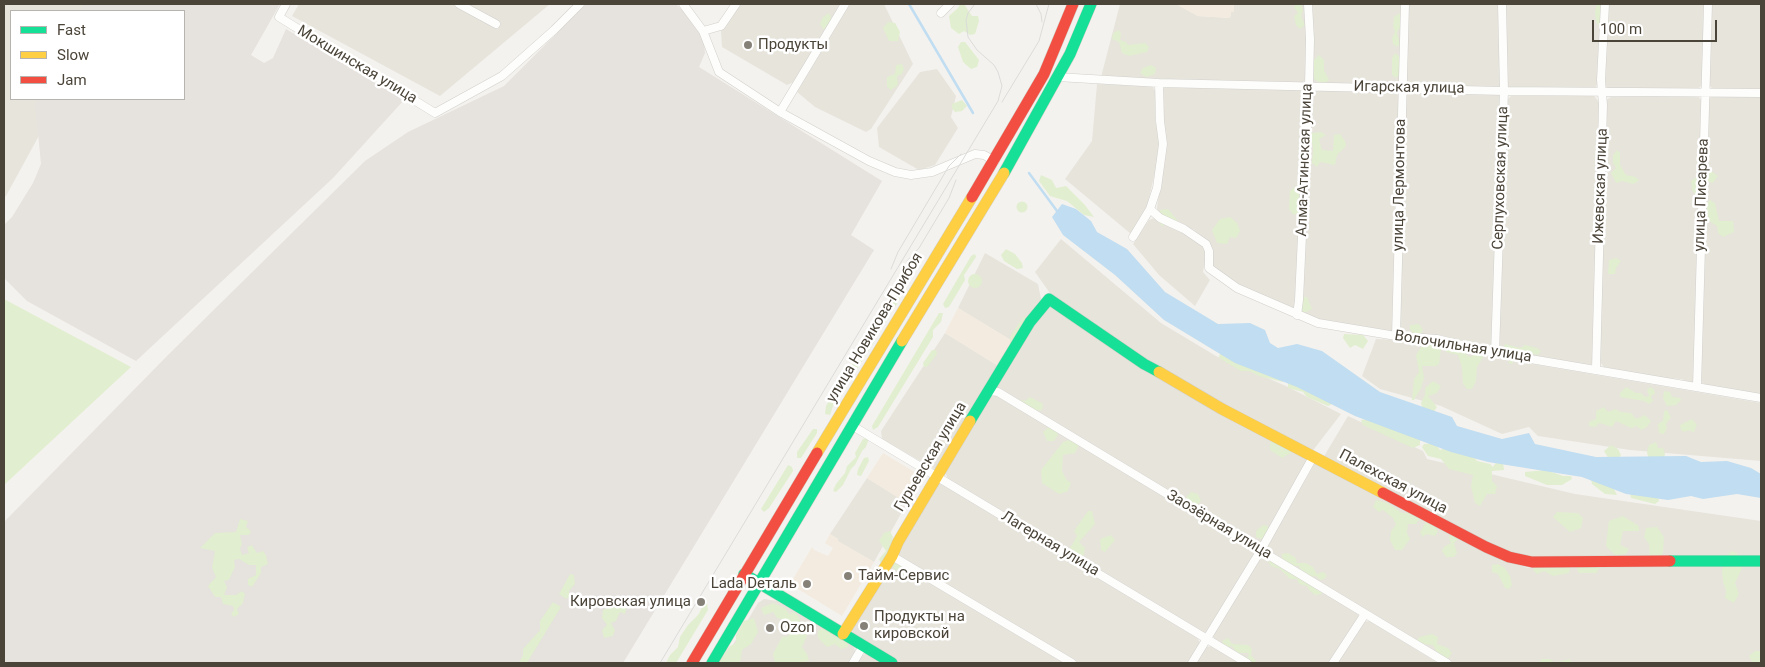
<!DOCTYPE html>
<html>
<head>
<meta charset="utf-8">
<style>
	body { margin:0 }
	#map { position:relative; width:1765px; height:667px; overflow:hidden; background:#f4f2ee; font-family:Roboto,sans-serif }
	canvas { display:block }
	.frame { position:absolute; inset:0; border:5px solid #4b4439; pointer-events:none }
	.legend { position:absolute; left:10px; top:10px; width:175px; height:90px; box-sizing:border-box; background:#fff; border:1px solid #b7b4b0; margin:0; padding:6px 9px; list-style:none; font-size:15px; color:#4b4439 }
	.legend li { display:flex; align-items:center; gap:10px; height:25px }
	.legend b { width:25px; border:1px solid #b7b4b0 }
	.scale { position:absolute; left:1592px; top:20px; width:125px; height:22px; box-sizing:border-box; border:2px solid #4b4439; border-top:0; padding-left:6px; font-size:15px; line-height:18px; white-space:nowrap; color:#4b4439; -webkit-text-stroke:4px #fff; paint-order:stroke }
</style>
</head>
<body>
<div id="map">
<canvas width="1765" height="667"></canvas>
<div class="frame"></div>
<ul class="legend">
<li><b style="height:6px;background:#16e098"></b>Fast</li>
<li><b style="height:6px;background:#ffcf43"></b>Slow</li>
<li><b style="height:6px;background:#f24e42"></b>Jam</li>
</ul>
<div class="scale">100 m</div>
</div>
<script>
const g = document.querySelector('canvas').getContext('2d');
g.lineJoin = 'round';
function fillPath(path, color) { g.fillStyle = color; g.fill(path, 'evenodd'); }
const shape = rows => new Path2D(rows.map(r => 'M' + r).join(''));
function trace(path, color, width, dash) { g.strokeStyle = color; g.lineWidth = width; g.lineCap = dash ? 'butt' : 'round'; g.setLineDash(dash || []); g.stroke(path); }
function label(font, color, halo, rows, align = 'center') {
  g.font = font + ' Roboto,sans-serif'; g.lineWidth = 5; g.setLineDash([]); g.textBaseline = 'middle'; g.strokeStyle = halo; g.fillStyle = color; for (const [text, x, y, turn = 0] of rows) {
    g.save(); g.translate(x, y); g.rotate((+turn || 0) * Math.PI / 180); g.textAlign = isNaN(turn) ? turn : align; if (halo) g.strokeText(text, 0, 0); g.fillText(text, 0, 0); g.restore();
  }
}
fillPath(shape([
	[4,4,91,4,88,11,11,11,11,99,59,99,6,196,4,197],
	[299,4,550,4,440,96,292,16],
	[740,4,840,4,794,82,787,85,722,47,721,31],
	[850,4,884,4,913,64,871,129,866,132,815,107,797,92],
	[1120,4,1176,4,1198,16,1230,18,1231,12,1234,12,1234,4,1304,4,1307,41,1306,79,1302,83,1101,77],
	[1311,4,1402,4,1400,82,1396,85,1315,84,1311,78],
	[1407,4,1499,4,1501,85,1499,88,1408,86,1405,84],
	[1504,4,1601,4,1599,78,1596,87,1593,89,1509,88,1505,83],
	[1608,4,1705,4,1702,85,1698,89,1610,89,1605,86],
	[1710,4,1761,4,1761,90,1713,89,1707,83],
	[937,69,956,96,951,117,958,128,935,165,919,170,879,147,877,128,920,72],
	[1097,84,1152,86,1155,91,1155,120,1161,146,1147,207,1131,234,1065,179,1092,141],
	[1165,87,1298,89,1303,92,1305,97,1295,306,1289,312,1247,290,1211,265,1209,243,1194,230,1158,214,1157,208,1165,145,1160,92],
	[1314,90,1395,91,1399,97,1393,330,1389,334,1318,321,1300,312,1310,95],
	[1410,92,1499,94,1501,97,1493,346,1488,349,1425,334,1403,333,1400,329,1405,96],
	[1697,95,1701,100,1695,380,1691,383,1681,379,1663,378,1604,367,1599,361,1606,100,1611,97],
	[1511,96,1594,96,1599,102,1594,361,1589,366,1545,357,1503,352,1499,348,1506,101],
	[1712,96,1761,96,1761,396,1706,386,1700,380,1707,100],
	[1154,218,1181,230,1207,250,1203,272,1210,280,1195,306,1159,275,1133,244,1149,220],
	[1061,239,1161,323,1216,356,1286,386,1341,414,1311,453,1144,361,1052,296,1035,272],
	[985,253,1038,284,1041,299,1014,342,958,308],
	[1047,306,1054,306,1305,456,1307,462,1259,546,995,388,1032,324],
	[945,333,1000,367,939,467,934,469,882,439,881,431],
	[1376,339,1423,341,1497,358,1761,403,1761,461,1630,450,1538,436,1529,427,1502,434,1441,406,1380,389,1362,376],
	[997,394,1253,549,1255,555,1208,631,1203,633,948,479,945,472,991,396],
	[1348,416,1423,451,1427,459,1575,494,1761,521,1761,559,1534,560,1512,555,1323,458],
	[1315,463,1505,560,1528,568,1761,566,1761,663,1452,663,1270,552,1267,547],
	[867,478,907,503,874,562,837,541,838,539,830,534],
	[944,483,1197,636,1200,644,1189,663,1077,663,899,556,898,551,937,484],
	[1266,557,1357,612,1359,617,1330,663,1253,663,1214,640,1213,634,1260,558],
	[899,563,1067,663,899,663,853,635,852,629,891,564],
	[764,599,777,601,853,646,856,653,849,663,722,663,758,603],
	[1370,621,1438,663,1337,663,1363,622],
	[1212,646,1241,663,1196,663,1206,647],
	[868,653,884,663,856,663,860,656]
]), '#e7e4dc');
fillPath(shape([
	[1176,4,1234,4,1234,12,1231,12,1230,18,1198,16],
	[958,308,1014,342,1000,367,945,333],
	[883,453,923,477,907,503,867,478],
	[830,534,838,539,838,541,874,562,842,616,790,584,812,547,814,550,828,556,833,548,825,543]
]), '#f3ebdf');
fillPath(shape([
	[84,4,280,4,251,55,264,63,273,58,286,29,404,100,333,178,136,361,27,301,4,278,4,225,12,217,33,183,41,164,35,101,53,99,184,99,184,11,80,11],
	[586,4,676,4,691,19,704,42,705,53,699,67,882,181,851,235,874,250,623,663,4,663,4,522,169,354,365,161,408,132,504,86]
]), '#e6e2de');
fillPath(shape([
	[960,4,964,4,972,16,978,16,979,21,975,34,970,35,964,31,959,34,951,28,949,16,958,8],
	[1296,4,1301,4,1303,10,1301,16,1305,25,1300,29,1296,25,1294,16,1298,13,1294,7],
	[1597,4,1603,4,1601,7,1603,10,1603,22,1598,25,1596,21,1595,11],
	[829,13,832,20,828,28,823,29,820,24,823,17],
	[1400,13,1401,27,1397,32,1400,44,1397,47,1393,44,1392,38,1395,32,1393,27,1394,17],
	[888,22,895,23,900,32,898,41,889,41,883,28],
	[1119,30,1121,34,1120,40,1126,42,1128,45,1145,43,1149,47,1147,52,1129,56,1122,53,1119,42,1112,39,1113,33],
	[961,42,965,42,979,60,977,67,971,69,963,62,958,47],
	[1395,53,1399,56,1399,75,1396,78,1392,75,1392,58],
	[1319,55,1324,60,1324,70,1329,80,1323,85,1314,79,1313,61],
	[902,64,904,69,902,74,897,76,898,85,891,90,887,87,887,77,895,74,896,65],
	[1151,65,1156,68,1155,74,1146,77,1140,73,1143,68],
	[962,100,967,106,962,111,955,112,952,108,952,104],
	[1321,132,1326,135,1319,139,1322,150,1333,151,1334,135,1340,134,1345,141,1346,146,1337,155,1335,165,1320,162,1317,167,1312,163,1313,149,1311,133],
	[1617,150,1620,153,1620,165,1626,175,1636,177,1639,181,1633,184,1622,181,1616,183,1611,173,1616,168,1613,163,1613,155],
	[1705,163,1709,165,1711,171,1718,176,1713,183,1706,181],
	[1041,175,1052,180,1056,188,1066,186,1084,204,1094,217,1084,215,1067,201,1050,196,1039,181],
	[1697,177,1700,181,1701,192,1697,196,1692,190,1691,181],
	[1296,186,1301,189,1300,212,1294,215,1289,209,1290,191],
	[1710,200,1715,203,1719,221,1733,221,1734,232,1723,237,1718,233,1717,226,1709,221,1706,204],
	'1016.5 207a5.5 5.5 0 1 1 11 0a5.5 5.5 0 1 1-11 0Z',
	[1168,209,1178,221,1177,222,1162,226,1159,223,1160,210],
	[1230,217,1237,223,1240,231,1236,238,1230,237,1227,244,1217,243,1212,230,1220,219],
	[1006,249,1015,254,1022,263,1023,268,1017,269,1004,261,1001,255],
	[975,254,976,257,964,275,965,280,949,307,945,308,943,304,971,256],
	[1616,258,1621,261,1616,268,1615,274,1608,274,1609,260],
	'968 281a7 7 0 1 1 14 0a7 7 0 1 1-14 0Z',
	[895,293,899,294,900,299,895,307,889,310,886,322,879,328,876,325,882,315,889,307,890,299],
	[1302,297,1307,297,1312,309,1304,313,1298,308],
	[4,299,131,367,4,485],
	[939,313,943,313,941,322,933,330,933,337,878,427,873,430,872,426],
	[1023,317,1027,317,1016,343,1010,343,1010,337],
	[1419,324,1423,330,1421,334,1414,336,1410,329,1410,325],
	[1344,334,1363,335,1368,341,1363,349,1355,345,1350,348,1343,338],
	[869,337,873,337,875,341,841,394,835,400,830,415,825,414,826,406],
	[1433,343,1441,349,1439,364,1436,366,1422,366,1424,378,1421,388,1414,400,1412,400,1414,379,1419,372,1416,355,1423,344],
	[1453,343,1466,346,1469,351,1466,355,1471,357,1476,353,1480,352,1483,357,1477,367,1476,381,1472,389,1467,389,1463,384,1462,367,1458,355,1446,352,1445,347],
	[1505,344,1520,348,1525,345,1537,348,1541,351,1538,355,1520,351,1512,364,1509,363,1509,353,1503,349],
	[932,350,936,350,937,354,927,367,924,367,923,363],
	[1220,353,1284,377,1283,382,1259,376,1249,371,1241,371,1219,358],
	[1288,381,1336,402,1328,406,1307,397,1303,392,1288,388],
	[1433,381,1441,386,1437,393,1428,396,1437,407,1433,413,1423,410,1421,403,1425,395,1425,388],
	[1626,387,1636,393,1641,393,1645,397,1649,396,1647,390,1650,387,1654,389,1655,394,1651,396,1653,401,1649,404,1644,401,1620,397,1620,393],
	[1664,391,1670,392,1672,397,1680,398,1681,400,1676,405,1667,406,1663,398],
	[1030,397,1043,404,1042,410,1034,411,1025,404,1020,409,1014,407,1016,399,1025,401],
	[1604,407,1608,412,1615,409,1621,412,1631,413,1636,419,1645,415,1651,421,1647,427,1641,430,1637,426,1631,428,1616,421,1612,427,1600,423,1595,427,1589,426,1589,422,1596,419,1596,411],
	[1667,410,1671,417,1666,424,1667,428,1664,434,1659,433,1658,424,1663,421,1664,411],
	[1369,419,1420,437,1420,445,1413,448,1363,425,1361,420],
	[1692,419,1697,425,1694,432,1688,430,1685,432,1681,430,1680,425],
	[1050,426,1056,429,1058,435,1054,441,1047,441,1043,432],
	[813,429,817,429,817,433,801,458,797,458,797,452],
	[867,438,868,441,866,447,862,451,855,465,851,469,843,485,836,492,833,491,836,484,845,473,847,466,856,457,855,453,863,439],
	[1069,440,1076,442,1079,445,1075,453,1063,455,1062,471,1066,479,1071,483,1068,491,1059,494,1042,483,1041,470,1063,442],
	[1275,441,1289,448,1291,453,1282,458,1270,450,1270,442],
	[1656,442,1658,448,1663,448,1665,454,1663,461,1649,461,1647,452,1649,445],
	[1435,443,1440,450,1449,447,1471,454,1477,461,1490,464,1493,467,1497,461,1503,463,1504,470,1492,471,1492,481,1497,486,1495,494,1487,494,1480,506,1475,503,1471,486,1473,475,1449,469,1441,459,1428,456,1422,447,1424,444],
	[1611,445,1618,449,1621,455,1618,459,1609,459,1604,451],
	[868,457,869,461,861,476,857,475,858,469,864,458],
	[788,465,792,467,793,471,769,508,764,512,761,509],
	[1546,470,1563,476,1571,476,1572,479,1562,485,1547,485,1525,476,1525,472],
	[1591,479,1613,487,1617,495,1605,494,1592,484],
	[1191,492,1198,494,1201,501,1198,504,1190,504,1186,497],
	[1630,493,1658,496,1659,501,1655,504,1631,498],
	[1376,500,1388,503,1402,513,1409,513,1413,511,1420,518,1416,524,1408,524,1407,533,1410,539,1402,550,1395,550,1390,540,1391,531,1396,525,1393,518,1383,510,1379,512,1373,507],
	[1088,511,1092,511,1095,524,1079,542,1085,548,1084,555,1079,555,1070,548,1077,536,1074,531],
	[1557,512,1578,513,1583,518,1581,528,1570,532,1553,517],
	[1623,516,1639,526,1639,531,1623,531,1620,545,1629,549,1626,554,1615,555,1606,546,1609,521],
	[240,519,248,521,246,527,251,531,249,535,240,535,242,544,240,549,242,555,249,553,247,547,252,545,257,553,263,551,266,555,268,564,261,567,261,573,252,587,248,585,248,579,256,575,256,565,249,565,239,559,234,560,235,567,229,580,224,581,227,587,224,595,236,595,242,591,245,594,243,603,237,609,239,614,234,617,231,614,234,610,233,606,223,604,221,597,215,597,208,586,216,577,212,568,215,551,200,548,215,533,236,532],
	[1429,522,1436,527,1438,532,1435,536,1426,534,1423,537,1420,533,1425,523],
	[1263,525,1268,526,1268,535,1263,540,1256,537,1256,531],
	[1657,527,1664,537,1663,553,1658,559,1650,557,1649,544,1644,537,1646,528],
	[890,531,893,537,888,554,881,564,879,559,886,551,879,541,884,533],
	[1451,533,1459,538,1454,543,1457,553,1454,557,1446,557,1442,551,1444,547,1451,543,1449,538],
	[1111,535,1115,540,1105,552,1101,550,1100,539],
	[1731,551,1737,553,1743,566,1735,583,1739,594,1734,603,1725,598,1726,591,1723,581,1722,569,1727,563,1725,558],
	[1288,553,1296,558,1297,563,1306,563,1313,567,1317,574,1323,572,1326,574,1326,578,1320,580,1316,576,1310,577,1301,571,1299,566,1291,566,1282,560,1282,554],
	[1274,560,1321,588,1322,594,1315,595,1310,591,1307,586,1299,584,1297,579,1290,579,1280,569,1271,566,1268,561],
	[898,562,910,570,910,575,905,576,893,568,893,564],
	[1567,563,1570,568,1569,573,1553,576,1544,571,1537,574,1533,570,1537,564],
	[1597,563,1600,568,1596,573,1579,573,1576,567],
	[1498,564,1505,568,1510,576,1512,585,1509,589,1505,588,1498,574,1492,572,1492,565],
	[570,574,574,575,575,584,569,591,569,597,566,599,559,594],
	[622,599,627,605,625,614,620,612,616,621,611,623,615,630,613,636,604,638,602,630,607,625,602,618,603,610,611,607,613,600],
	[553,602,561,607,527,663,519,663,523,655,523,649,540,630,540,621],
	[707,603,708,610,676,663,666,663,670,655,678,647,680,637,688,625,698,615,703,606],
	[773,603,785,608,789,614,794,612,799,617,802,629,807,636,802,647,807,654,809,661,799,663,775,663,773,654,782,637,789,636,787,620,777,618,773,612,764,615,761,608],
	[754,618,758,632,751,644,742,650,740,663,718,663,730,646,736,643,736,635,744,621],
	[824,627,831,630,834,637,841,637,848,641,848,647,841,649,835,644,827,647,818,638,818,631],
	[1432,634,1438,637,1437,644,1448,648,1452,653,1447,660,1439,657,1433,645,1421,644,1417,640,1420,637],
	[1228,638,1232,644,1248,645,1252,649,1251,655,1256,661,1255,663,1243,663,1243,660,1249,656,1248,653,1237,653,1232,646,1225,648,1222,641],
	[1755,651,1761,651,1761,662,1752,662,1749,656],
	[1542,659,1550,659,1555,663,1569,659,1573,663,1538,663]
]), '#e1eecf');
fillPath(shape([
	[1062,204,1076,209,1091,221,1097,232,1127,249,1165,292,1218,324,1250,323,1265,330,1270,343,1278,348,1297,344,1322,351,1380,392,1452,417,1457,426,1502,439,1529,433,1535,444,1596,457,1686,456,1701,462,1727,461,1751,468,1761,474,1761,498,1737,494,1703,499,1691,496,1668,500,1626,494,1582,477,1488,462,1451,452,1355,416,1297,387,1235,363,1164,320,1115,275,1063,235,1052,217]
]), '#c0ddf1');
trace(shape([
	[909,4,973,113],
	[1029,173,1057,211]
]), '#c0ddf1', 2.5);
const street = shape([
	[286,4,279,17,435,113,502,76,554,30,580,4],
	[459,4,496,24],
	[683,4,703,31,719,72,780,112,869,161,895,172,911,175,932,172,975,154,984,155,995,161],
	[941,13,950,4],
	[703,31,721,26,736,4],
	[1057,77,1159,83,1504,91,1761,93],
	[780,112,845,4],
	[1150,209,1160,218,1184,229,1206,244,1209,251,1209,268,1237,288,1318,323,1396,336,1437,339,1495,353,1761,398],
	[1133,237,1150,209,1157,188,1163,144,1160,121,1159,83],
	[1297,315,1299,300,1309,86,1310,39,1308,4],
	[1396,336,1405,4],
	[1495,353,1504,91,1502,4],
	[1596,369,1603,105,1601,80,1605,4],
	[1697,387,1708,4],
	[989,391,998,392,1447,663],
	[851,425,1247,663],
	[892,556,1072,663],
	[853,663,863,646],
	[1192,663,1261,550,1313,457],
	[1333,663,1365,614]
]);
const fast = shape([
	[1004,173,1070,54,1091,4],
	[970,421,1030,322,1049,299,1144,364,1159,372],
	[1670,561,1761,561],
	[744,574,892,663],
	[712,663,902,341]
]);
const slow = shape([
	[902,341,1004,173],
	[1159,372,1222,409,1383,493],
	[817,453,972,197],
	[843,634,892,556,898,542,970,421]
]);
const jam = shape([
	[972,197,1044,74,1073,4],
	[1383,493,1486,547,1509,557,1532,562,1670,561],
	[692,663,817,453]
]);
trace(street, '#d2d0cb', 9);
trace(fast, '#d3cfc5', 12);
trace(slow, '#d3cfc5', 12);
trace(jam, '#d3cfc5', 12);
trace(street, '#fdfdfc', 8);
trace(fast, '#16e098', 11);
trace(slow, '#ffcf43', 11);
trace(jam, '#f24e42', 11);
trace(shape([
	[1036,4,1041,14,1042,22],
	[1002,102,1039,41,1049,4],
	[907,261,919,248,949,198,956,180],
	[891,269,898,252,949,166,961,154],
	[660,663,998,101,1002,86,998,72,994,65,977,50,968,37,966,20,968,13,975,4]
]), '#dbdbda', 1);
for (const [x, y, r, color] of [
	[748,45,5,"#868178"],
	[848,576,5,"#868178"],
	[807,584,5,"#868178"],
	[701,602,5,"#868178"],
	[864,626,5,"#868178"],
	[770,628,5,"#868178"]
]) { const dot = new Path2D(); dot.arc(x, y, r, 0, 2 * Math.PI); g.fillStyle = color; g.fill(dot); trace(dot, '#fff', 2); }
label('15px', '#4b4439', '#fff', [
	["Продукты",758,45],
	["Тайм-Сервис",858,576],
	["Lada Dеталь",797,584,"right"],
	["Кировская улица",691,602,"right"],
	["Продукты на",874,617],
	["кировской",874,634],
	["Ozon",780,628]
], 'left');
label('15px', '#4b4439', '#fff', [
	["Мокшинская улица",357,65,31],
	["Игарская улица",1409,88,1],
	["Алма-Атинская улица",1305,160,-88],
	["Серпуховская улица",1501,178,-88],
	["улица Лермонтова",1400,185,-89],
	["Ижевская улица",1601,186,-88],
	["улица Писарева",1702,195,-88],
	["улица Новикова-Прибоя",875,328,-59],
	["Волочильная улица",1463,347,9],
	["Гурьевская улица",931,457,-59],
	["Палехская улица",1393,482,28],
	["Заозёрная улица",1219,525,31],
	["Лагерная улица",1050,544,31]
]);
</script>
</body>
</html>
